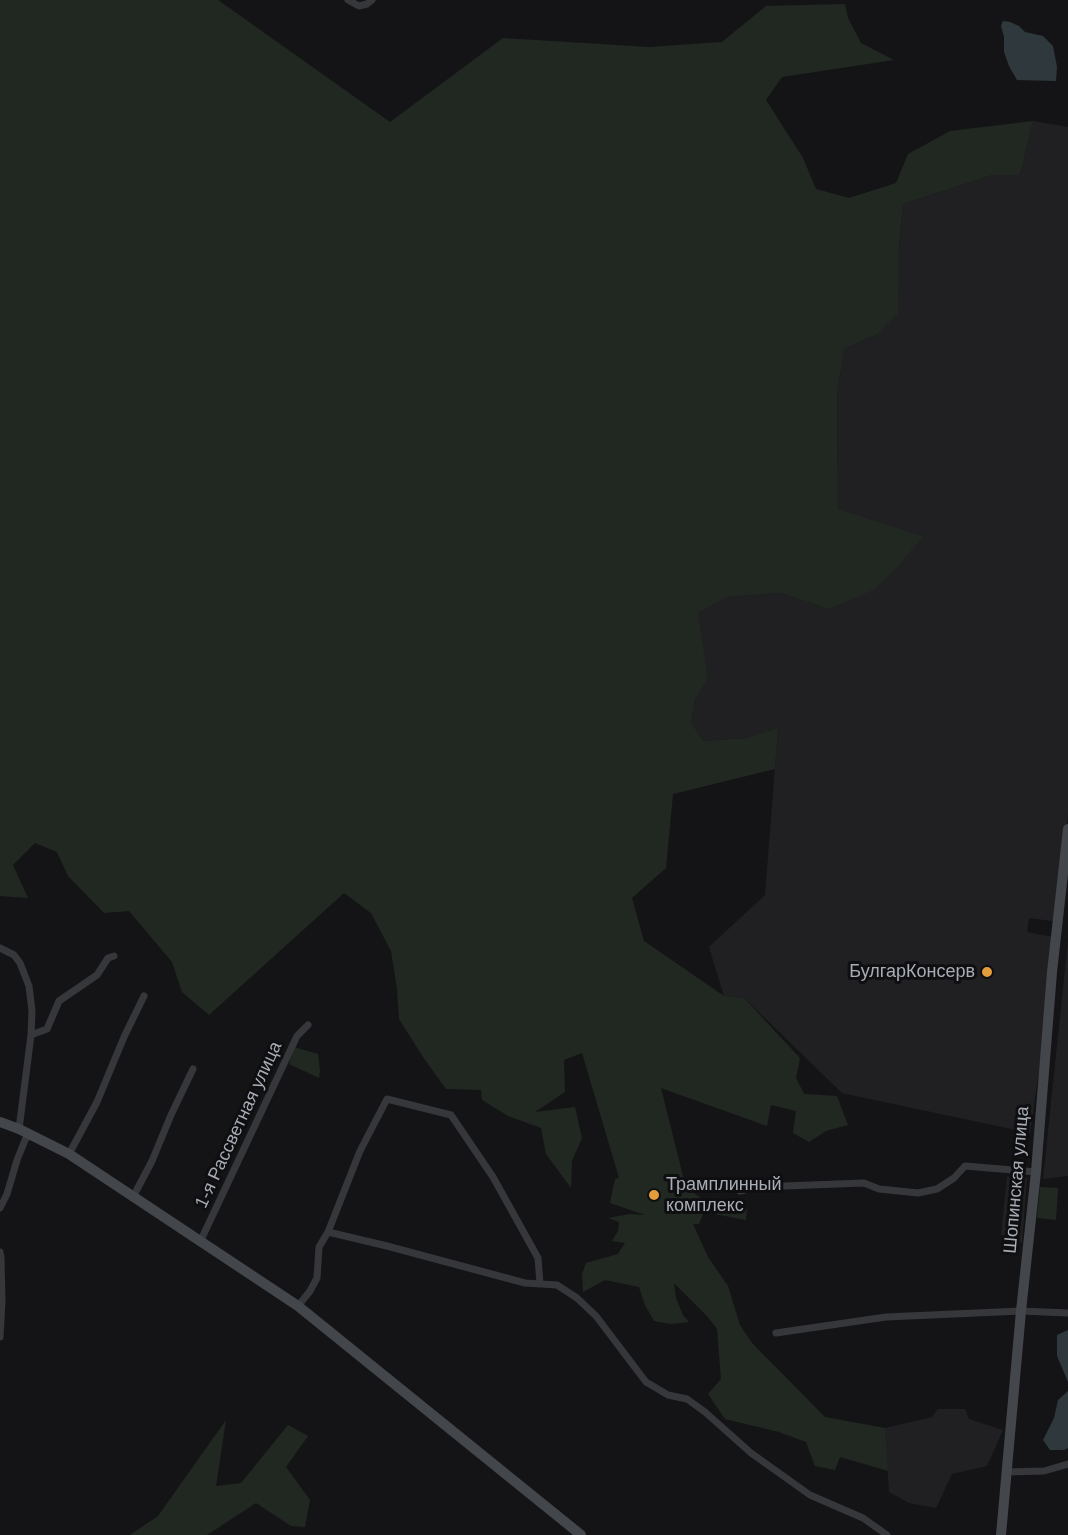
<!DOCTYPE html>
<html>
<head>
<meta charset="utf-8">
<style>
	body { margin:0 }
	canvas { display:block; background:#141416 }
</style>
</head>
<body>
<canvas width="1068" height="1535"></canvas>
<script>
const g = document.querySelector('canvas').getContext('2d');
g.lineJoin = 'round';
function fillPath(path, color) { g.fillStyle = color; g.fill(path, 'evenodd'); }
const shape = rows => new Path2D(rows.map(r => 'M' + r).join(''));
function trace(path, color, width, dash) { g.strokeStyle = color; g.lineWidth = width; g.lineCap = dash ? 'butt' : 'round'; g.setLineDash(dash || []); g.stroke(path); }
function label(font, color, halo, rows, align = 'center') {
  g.font = font + ' Arial,sans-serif'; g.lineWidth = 6; g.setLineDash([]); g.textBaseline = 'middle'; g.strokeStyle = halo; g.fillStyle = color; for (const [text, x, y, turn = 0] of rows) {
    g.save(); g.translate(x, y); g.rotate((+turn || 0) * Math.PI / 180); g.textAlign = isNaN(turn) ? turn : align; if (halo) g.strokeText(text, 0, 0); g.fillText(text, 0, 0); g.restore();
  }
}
fillPath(shape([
	[1033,121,1068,127,1068,814,1059,922,1029,918,1027,932,1058,938,1030,1133,842,1093,744,998,724,996,709,947,765,895,778,729,747,738,703,741,691,722,695,700,708,678,697,613,727,597,780,593,829,609,922,536,838,509,837,392,845,348,876,335,899,246,903,204,992,175,1020,175],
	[1068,941,1068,1176,1043,1179],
	[1007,1177,1027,1178,1022,1243,1001,1235],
	[938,1409,965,1409,969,1419,1003,1430,987,1466,952,1474,936,1508,909,1503,889,1492,885,1428,932,1417]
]), '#202023');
fillPath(shape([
	[0,0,218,0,390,122,503,38,649,47,722,42,766,6,845,4,848,18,861,43,894,60,782,77,766,100,803,158,816,189,849,198,896,183,908,154,950,131,1033,121,1020,175,992,175,903,204,899,246,898,313,876,335,845,348,837,392,838,509,923,536,896,569,873,590,829,609,780,593,727,597,698,613,708,678,695,700,691,722,703,741,747,738,778,728,775,769,673,794,666,868,632,898,644,941,724,996,744,998,800,1058,796,1078,804,1094,837,1096,848,1125,826,1131,809,1142,793,1133,796,1111,771,1105,767,1126,661,1088,685,1184,671,1184,685,1187,707,1202,747,1209,746,1220,704,1212,699,1224,693,1224,708,1257,728,1286,740,1325,752,1343,825,1417,885,1428,888,1471,840,1457,835,1470,815,1466,806,1442,779,1432,725,1419,708,1394,721,1379,717,1329,707,1316,674,1283,676,1298,683,1315,689,1322,671,1324,654,1321,645,1305,639,1287,605,1280,583,1292,582,1274,586,1263,618,1254,625,1243,612,1241,618,1231,619,1222,608,1218,630,1214,645,1215,610,1203,615,1179,619,1178,582,1053,564,1060,565,1092,535,1112,575,1107,582,1138,572,1161,571,1188,546,1154,541,1128,508,1116,482,1100,481,1090,446,1089,423,1057,399,1019,397,989,391,951,371,913,344,893,209,1015,182,992,172,962,129,911,104,913,68,876,57,852,35,843,13,865,28,898,0,896],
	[294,1047,318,1054,320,1070,319,1078,289,1064],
	[1040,1187,1058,1188,1056,1220,1037,1218],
	[226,1420,216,1486,241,1483,288,1425,308,1436,286,1467,310,1500,305,1527,291,1526,256,1503,207,1535,130,1535,158,1516]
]), '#202821');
fillPath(shape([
	[1003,21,1010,22,1019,26,1025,32,1043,36,1053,46,1057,67,1056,81,1017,80,1009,66,1004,52,1004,37,1001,26],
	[1068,1330,1068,1382,1057,1356,1057,1335],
	[1068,1391,1068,1448,1064,1450,1050,1450,1043,1440,1054,1418,1058,1400]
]), '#2e383d');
trace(shape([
	[348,0,359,6,367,4,372,0],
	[0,948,14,955,20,963,29,986,32,1011,31,1035,19,1129],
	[31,1035,47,1029,59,1001,97,975,108,958,114,956],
	[69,1154,97,1102,124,1037,144,996],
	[740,1191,758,1187,864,1183,879,1189,918,1193,937,1189,954,1178,965,1166,1036,1172],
	[133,1197,152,1161,171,1115,193,1069],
	[0,1208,7,1194,17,1160,28,1133],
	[328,1232,387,1246,525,1283,557,1285,577,1298,596,1316,646,1382,668,1395,687,1399,705,1412,751,1453,810,1495,863,1518,887,1535],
	[200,1242,297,1036,308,1025],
	[0,1252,1,1258,2,1301,0,1337],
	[298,1306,310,1291,317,1278,319,1247,328,1232,360,1151,387,1099,451,1115,493,1177,538,1258,540,1284],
	[776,1333,886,1317,1021,1311,1068,1313],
	[1007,1472,1044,1471,1068,1464]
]), '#35373a', 7);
trace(shape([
	[0,1122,19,1129,69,1154,298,1306,581,1535],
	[1001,1535,1021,1311,1036,1172,1052,972,1068,829]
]), '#43464a', 10);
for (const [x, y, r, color] of [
	[987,972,6,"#e59c3c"],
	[654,1195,6,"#e59c3c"]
]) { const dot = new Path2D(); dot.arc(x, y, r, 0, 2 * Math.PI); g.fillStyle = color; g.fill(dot); trace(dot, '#0f0f11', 2); }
label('18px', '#a7acb5', '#0f0f11', [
	["БулгарКонсерв",975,972],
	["Трамплинный",666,1185,"left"],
	["комплекс",666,1206,"left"]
], 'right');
label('18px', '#a7acb5', '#0f0f11', [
	["1-я Рассветная улица",239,1125,-65],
	["Шопинская улица",1017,1180,-85]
]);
</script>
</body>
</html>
